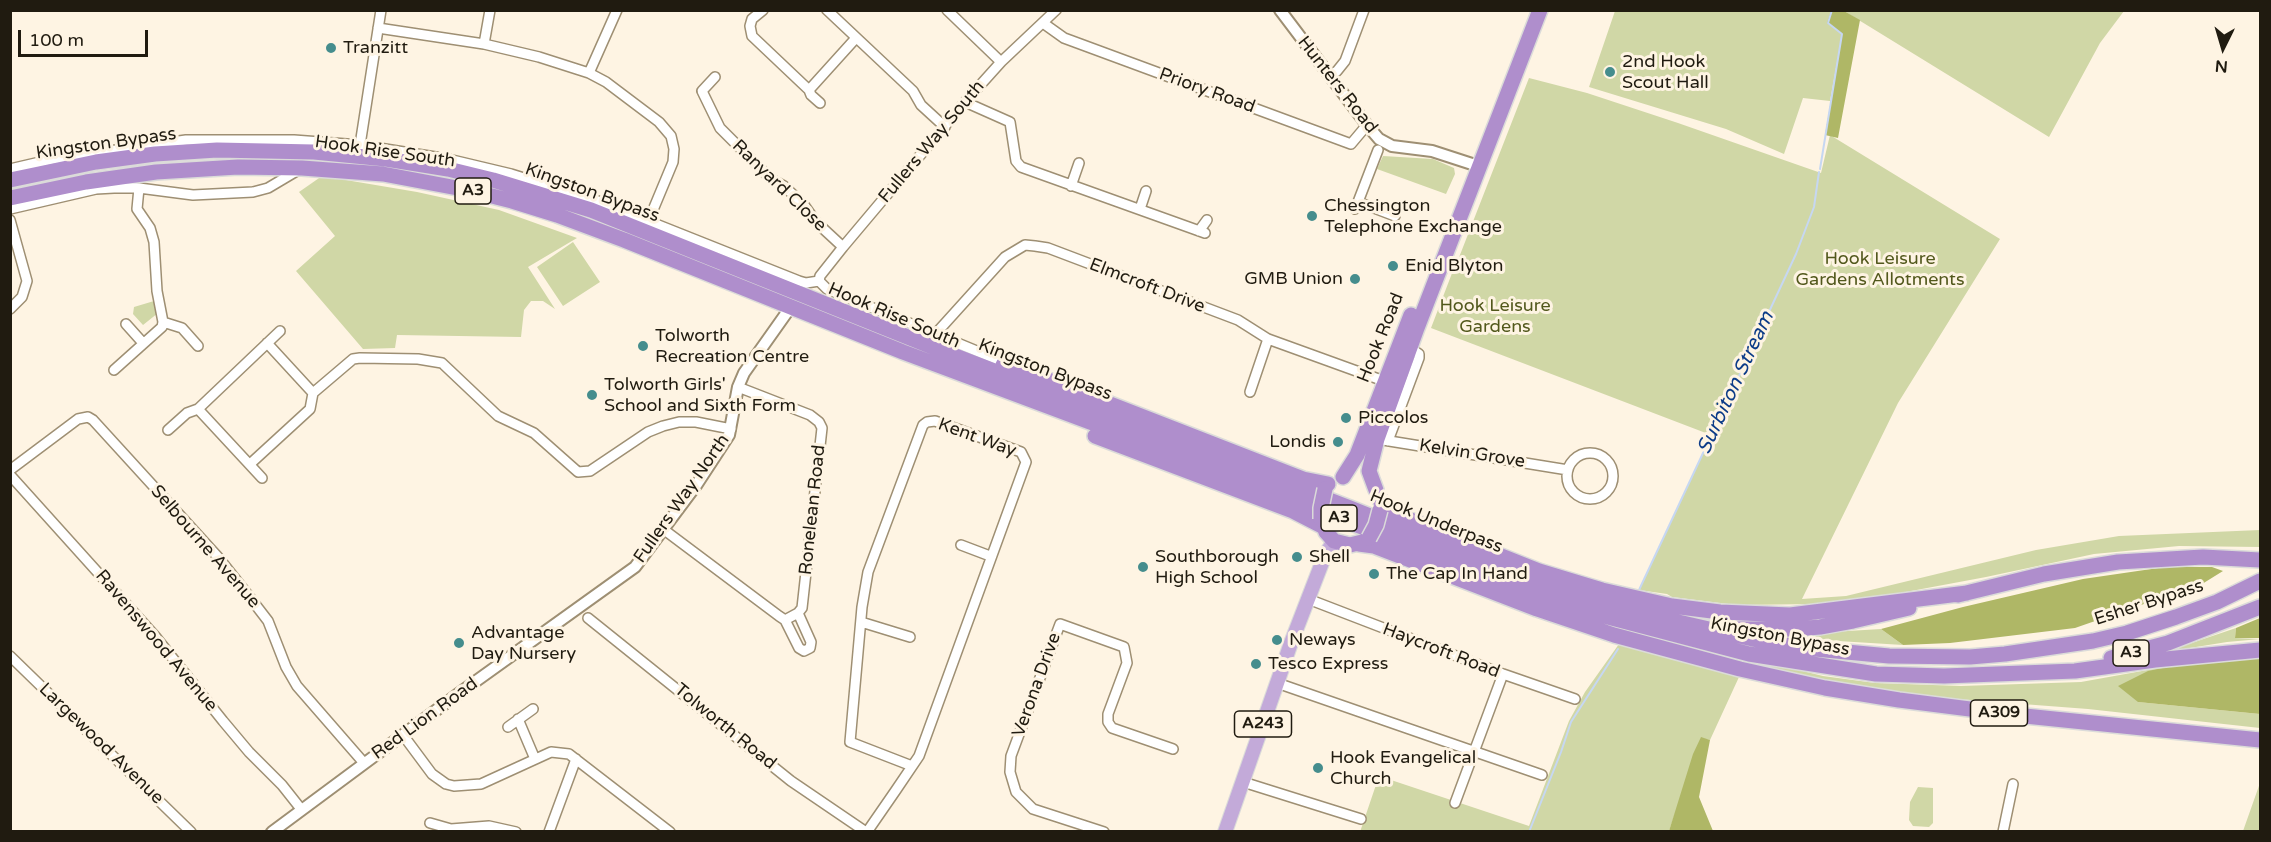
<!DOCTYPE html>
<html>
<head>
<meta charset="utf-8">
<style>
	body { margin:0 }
	#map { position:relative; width:2271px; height:842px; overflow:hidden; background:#fef4e3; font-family:"Varela Round",sans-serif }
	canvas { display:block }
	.frame { position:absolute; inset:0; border:12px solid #201b10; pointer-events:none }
	.north { position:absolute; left:2193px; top:18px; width:60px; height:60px; -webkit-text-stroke:4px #fef4e3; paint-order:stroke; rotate:185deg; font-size:16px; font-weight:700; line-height:24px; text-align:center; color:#201b10 }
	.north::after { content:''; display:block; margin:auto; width:21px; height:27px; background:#201b10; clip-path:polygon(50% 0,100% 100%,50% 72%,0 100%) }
	.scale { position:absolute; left:18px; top:30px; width:130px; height:27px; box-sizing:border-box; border:3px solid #201b10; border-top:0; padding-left:8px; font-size:18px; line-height:21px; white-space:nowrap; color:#201b10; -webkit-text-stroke:4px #fef4e3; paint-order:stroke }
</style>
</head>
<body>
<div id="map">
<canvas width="2271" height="842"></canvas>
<div class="frame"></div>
<div class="north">N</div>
<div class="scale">100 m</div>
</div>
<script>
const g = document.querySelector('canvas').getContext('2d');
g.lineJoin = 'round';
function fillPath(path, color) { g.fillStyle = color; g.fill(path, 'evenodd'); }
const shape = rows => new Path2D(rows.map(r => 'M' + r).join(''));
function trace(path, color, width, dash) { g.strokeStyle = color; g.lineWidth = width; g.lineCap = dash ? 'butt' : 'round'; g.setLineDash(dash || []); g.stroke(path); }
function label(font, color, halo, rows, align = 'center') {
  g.font = font + ' "Varela Round",sans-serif'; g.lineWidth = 6; g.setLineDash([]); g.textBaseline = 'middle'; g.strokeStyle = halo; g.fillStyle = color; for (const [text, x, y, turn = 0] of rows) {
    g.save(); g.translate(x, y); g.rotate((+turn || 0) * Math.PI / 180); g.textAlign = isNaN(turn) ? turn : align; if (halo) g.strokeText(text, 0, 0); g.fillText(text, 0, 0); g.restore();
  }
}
fillPath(shape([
	[1615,11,1832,11,1828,23,1842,34,1830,101,1803,98,1784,154,1726,129,1589,87],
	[1844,11,2124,11,2100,43,2049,137],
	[1529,78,1587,93,1678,123,1821,173,1830,135,2000,239,1898,403,1802,599,1846,596,2036,550,2119,536,2260,530,2260,547,2179,546,2094,554,1986,577,1895,594,1817,604,1736,605,1672,597,1667,594,1639,590,1711,435,1431,328,1454,268,1462,267,1458,260],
	[1383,156,1433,159,1454,168,1455,174,1446,194,1377,169],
	[322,176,417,192,499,210,577,238,528,267,555,309,543,301,531,301,524,310,521,337,397,335,395,348,363,349,296,271,335,236,299,192],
	[573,242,600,282,563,306,537,267],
	[154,301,158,313,143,325,133,314,134,307],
	[1566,613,1823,676,1875,683,1961,686,2081,682,2192,662,2260,656,2260,658,2192,662,2138,702,2260,714,2260,728,2088,709,1904,695,1850,687,1688,649],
	[2236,628,2235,638,2260,639,2227,642,2165,652],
	[1881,629,1903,645,1838,641,1782,635],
	[1619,644,1739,677,1710,740,1701,738,1669,831,1360,832,1379,776,1529,826,1569,721,1585,692],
	[2260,783,2260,831,2243,831],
	[1918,787,1933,788,1933,823,1929,827,1913,826,1909,820,1910,802]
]), '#d0d7a6');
fillPath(shape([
	[1831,11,1844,11,1860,20,1838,138,1825,135,1842,34,1827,23],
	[2165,567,2212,567,2223,571,2194,589,2164,597,2075,628,1950,643,1903,645,1881,629,1963,607,2083,579],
	[2260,618,2260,638,2235,638,2236,628],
	[2260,658,2260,714,2138,702,2118,686,2148,671,2192,662],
	[1701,737,1710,740,1699,797,1713,831,1669,831,1693,754]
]), '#afb766');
trace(shape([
	[1820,169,1842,34,1828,23,1832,10],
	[1639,590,1796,254,1814,207,1819,172],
	[1529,832,1561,752,1571,722,1618,649]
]), '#c6d7f2', 2);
const minor = shape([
	[763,10,752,19,750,26,752,36,809,90,856,38],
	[827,10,913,91,921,105,945,127],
	[947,10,1001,62],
	[1043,23,1064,38,1351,144,1367,125],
	[378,28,484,44,539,57,589,73,606,82,659,122,671,136,674,149,673,162,648,222],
	[484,44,490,10],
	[589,73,617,10],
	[1330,76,1337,71,1345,61,1364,10],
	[715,77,702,91,720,128,771,179,784,186,804,205,816,222,843,247],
	[809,90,811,95,820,103],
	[965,102,1010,122,1016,161,1021,167,1205,233],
	[360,145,381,10],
	[10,169,53,159,186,140,294,140,360,145,448,159,511,174,598,201,799,281,806,283,819,281],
	[1071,186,1079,163],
	[1358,202,1378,150],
	[10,209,96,189,114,188,139,188,193,195,253,192,268,188,300,169],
	[1140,209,1146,191],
	[1355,209,1358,202,1395,216],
	[10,220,27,281,22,297,10,309],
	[1199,231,1207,220],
	[819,281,820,276,843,247,965,102,1001,62,1056,10],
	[819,281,827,289,1008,364],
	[163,322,182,328,198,346],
	[126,324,143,343],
	[937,335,939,330,1005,257,1025,245,1035,246,1048,248,1238,320,1268,339,1384,381],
	[267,343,313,393],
	[114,370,162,327,163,322,157,291,154,242,150,228,137,209,139,188],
	[1250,392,1268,339],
	[198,409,262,478],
	[168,430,187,413,198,409,280,331],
	[1377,439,1568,470],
	[1388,441,1419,358,1419,354,1410,348],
	'1567 476a23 23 0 1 1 46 0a23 23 0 1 1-46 0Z',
	[250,464,310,409,313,393,353,359,360,358,418,359,442,363,498,416,534,433,578,472,590,471,648,432,663,426,679,422,696,422,731,429],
	[10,470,78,419,88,417,93,420,218,557,248,595,268,621,286,667,297,686,364,763],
	[10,475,155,636,223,721,249,752,282,785,301,809],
	[663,529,779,616,785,620,798,613,802,608,822,428,819,422,810,415,738,387],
	[961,545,990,556],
	[1308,599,1503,674,1575,699],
	[588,618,791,781,866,832],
	[785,620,799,648,804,651,810,648,811,642,798,613],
	[861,622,910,637],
	[10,656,191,832],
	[1277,683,1542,775],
	[518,719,535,759],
	[508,727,533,709],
	[403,735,432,774,446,784,454,786,481,784,551,752,569,754,670,832],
	[1243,782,1361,819],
	[1455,803,1503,674],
	[430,823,451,829,489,826,516,832],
	[549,832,576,759],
	[867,832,896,790,919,756,1026,462,1021,452,935,421,927,422,923,425,868,572,862,607,850,742,912,766],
	[1104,832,1033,809,1016,792,1010,772,1011,756,1060,624,1124,647,1127,663,1108,714,1108,722,1112,728,1173,749],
	[2003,832,2013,784]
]);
const tertiary = shape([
	[1280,10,1367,125,1379,139,1392,146,1432,151,1472,164],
	[272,832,458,694,635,567,697,484,729,435,738,387,744,373,790,308]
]);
const primary = shape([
	[1225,832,1291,643,1325,555,1334,541]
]);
const trunk = shape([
	[10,180,96,162,155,154,217,150,314,152,386,159,448,169,493,180,591,210,945,352,1350,508,1519,576,1626,610,1770,643,1815,649,1889,656,1970,657,2005,654,2093,641,2127,633,2176,617,2217,602,2260,581],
	[10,198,86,182,156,172,238,167,302,168,383,174,468,190,512,201,557,215,624,240,903,352,1178,455,1518,588,1604,616,1749,654,1876,674,1944,676,2075,671,2155,660,2260,650],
	[1003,365,1043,378,1303,479,1328,484],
	[1095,436,1293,511,1324,527],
	[1343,477,1357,455,1411,315],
	[1376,490,1369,471,1377,439,1417,328,1540,10],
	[1380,500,1398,514,1408,519,1539,571,1602,590,1672,606,1720,612,1790,615,1967,593],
	[1321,519,1326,532,1334,541,1350,545,1366,541],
	[1359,544,1374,546,1537,609,1614,635,1740,669,1825,688,1899,700,2025,716,2260,740],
	[1958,595,2044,574,2118,562,2203,557,2260,560],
	[1737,629,1795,629,1820,627,1853,621,1909,608],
	[2111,658,2168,643,2260,607]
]);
trace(minor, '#9e8f73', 12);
trace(tertiary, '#9e8f73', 14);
trace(primary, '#dbdbd9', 16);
trace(trunk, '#dbdbd9', 18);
trace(minor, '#fff', 9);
trace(tertiary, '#fff', 10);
trace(primary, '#c3aad9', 14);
trace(trunk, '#af8ecc', 15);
const trunkBridge = shape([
	[1321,519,1321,508,1325,489],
	[1369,538,1376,525,1380,510]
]);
trace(trunkBridge, '#dbdbd9', 18, []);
trace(trunkBridge, '#af8ecc', 15);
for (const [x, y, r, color] of [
	[331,48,6,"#458d8d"],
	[1610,72,6,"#458d8d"],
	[1312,216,6,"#458d8d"],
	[1393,266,6,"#458d8d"],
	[1355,279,6,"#458d8d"],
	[643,346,6,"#458d8d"],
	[592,395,6,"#458d8d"],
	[1346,418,6,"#458d8d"],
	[1338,442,6,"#458d8d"],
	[1297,557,6,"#458d8d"],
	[1143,567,6,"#458d8d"],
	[1374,574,6,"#458d8d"],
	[1277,640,6,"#458d8d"],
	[459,643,6,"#458d8d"],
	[1256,664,6,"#458d8d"],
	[1318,768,6,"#458d8d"]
]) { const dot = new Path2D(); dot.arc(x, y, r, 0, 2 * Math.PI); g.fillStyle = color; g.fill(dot); trace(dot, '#fef4e3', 2); }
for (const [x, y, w] of [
	[473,191,36],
	[1339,518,36],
	[2131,653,36],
	[1999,713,57],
	[1263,724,57]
]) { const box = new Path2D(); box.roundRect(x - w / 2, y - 13, w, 26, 4.5); g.fillStyle = '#fef4e3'; g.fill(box); trace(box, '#201b10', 1.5); }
label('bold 16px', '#201b10', null, [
	["A3",473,191],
	["A3",1339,518],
	["A3",2131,653],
	["A309",1999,713],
	["A243",1263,724]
]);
label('18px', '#201b10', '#fef4e3', [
	["Tranzitt",343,48],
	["2nd Hook",1622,62],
	["Scout Hall",1622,83],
	["Chessington",1324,206],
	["Telephone Exchange",1324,227],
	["Enid Blyton",1405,266],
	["GMB Union",1343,279,"right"],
	["Tolworth",655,336],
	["Recreation Centre",655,357],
	["Tolworth Girls'",604,385],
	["School and Sixth Form",604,406],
	["Piccolos",1358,418],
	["Londis",1326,442,"right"],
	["Southborough",1155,557],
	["High School",1155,578],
	["Shell",1309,557],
	["The Cap In Hand",1386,574],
	["Advantage",471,633],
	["Day Nursery",471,654],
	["Neways",1289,640],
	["Tesco Express",1268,664],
	["Hook Evangelical",1330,758],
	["Church",1330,779]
], 'left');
label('18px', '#201b10', '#fef4e3', [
	["Hunters Road",1337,85,52],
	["Priory Road",1207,91,20],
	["Fullers Way South",932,142,-50],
	["Kingston Bypass",106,144,-8],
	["Hook Rise South",385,152,8],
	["Ranyard Close",779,186,44],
	["Kingston Bypass",592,193,20],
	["Elmcroft Drive",1147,286,21],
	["Hook Rise South",894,316,23],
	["Hook Road",1381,338,-68],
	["Kingston Bypass",1045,370,21],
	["Kent Way",977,438,20],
	["Kelvin Grove",1472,454,9],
	["Fullers Way North",682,499,-55],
	["Ronelean Road",813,510,-84],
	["Hook Underpass",1436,522,22],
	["Selbourne Avenue",205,547,49],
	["Esher Bypass",2149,603,-18],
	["Kingston Bypass",1780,637,11],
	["Ravenswood Avenue",156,641,50],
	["Haycroft Road",1441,651,21],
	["Verona Drive",1037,685,-70],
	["Red Lion Road",425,719,-36],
	["Tolworth Road",725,727,39],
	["Largewood Avenue",101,744,44]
]);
label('18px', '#52581c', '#fef4e3', [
	["Hook Leisure",1880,259],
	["Gardens Allotments",1880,280],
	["Hook Leisure",1495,306],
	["Gardens",1495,327]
]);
label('italic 20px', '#0d3c88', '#fef4e3', [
	["Surbiton Stream",1736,383,-65]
]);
</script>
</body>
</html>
